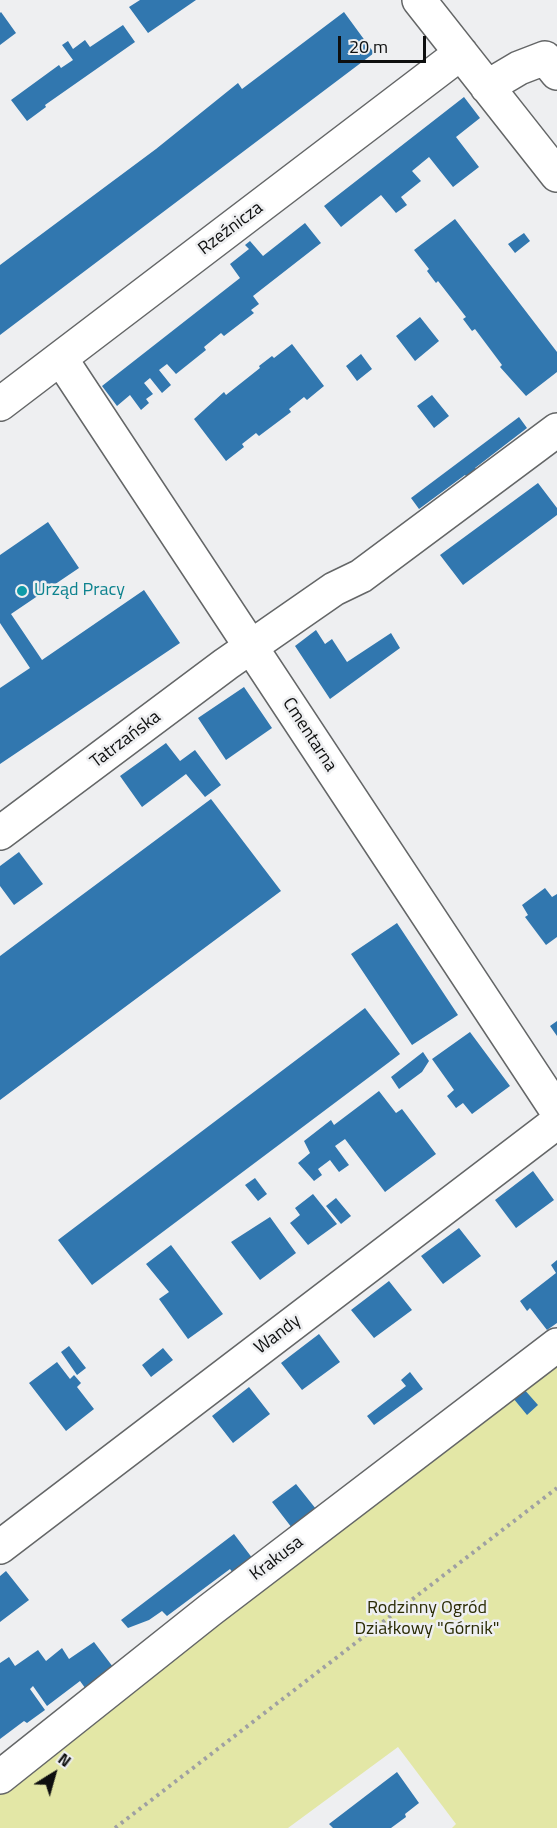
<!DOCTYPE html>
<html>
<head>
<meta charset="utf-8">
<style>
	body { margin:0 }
	#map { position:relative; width:557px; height:1828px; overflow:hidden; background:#eeeff1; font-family:"Titillium Web",sans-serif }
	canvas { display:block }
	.north { position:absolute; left:24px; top:1744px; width:60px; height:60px; -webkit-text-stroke:4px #eeeff1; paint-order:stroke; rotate:37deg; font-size:16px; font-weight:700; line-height:24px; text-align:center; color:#0e0f0f }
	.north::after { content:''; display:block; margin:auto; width:21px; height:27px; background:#0e0f0f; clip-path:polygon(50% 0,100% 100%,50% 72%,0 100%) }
	.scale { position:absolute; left:338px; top:36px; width:88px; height:27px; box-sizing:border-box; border:3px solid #0e0f0f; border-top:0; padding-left:8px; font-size:18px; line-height:21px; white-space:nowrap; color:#0e0f0f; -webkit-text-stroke:4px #eeeff1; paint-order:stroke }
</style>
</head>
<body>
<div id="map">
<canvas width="557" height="1828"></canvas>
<div class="north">N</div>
<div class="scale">20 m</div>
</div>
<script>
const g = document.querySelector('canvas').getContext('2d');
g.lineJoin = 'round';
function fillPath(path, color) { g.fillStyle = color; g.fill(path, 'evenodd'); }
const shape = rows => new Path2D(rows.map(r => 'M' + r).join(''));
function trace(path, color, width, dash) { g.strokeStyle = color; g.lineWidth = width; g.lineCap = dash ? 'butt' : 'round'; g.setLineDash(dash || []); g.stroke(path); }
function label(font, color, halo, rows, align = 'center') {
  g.font = font + ' "Titillium Web",sans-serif'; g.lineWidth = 5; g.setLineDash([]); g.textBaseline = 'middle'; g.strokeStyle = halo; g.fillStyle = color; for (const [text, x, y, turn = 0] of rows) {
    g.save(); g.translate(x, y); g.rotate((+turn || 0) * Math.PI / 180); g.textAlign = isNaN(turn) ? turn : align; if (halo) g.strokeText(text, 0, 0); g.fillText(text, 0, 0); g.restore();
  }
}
fillPath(shape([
	[557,1355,557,1828,452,1828,456,1824,398,1747,288,1828,0,1828,0,1788]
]), '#e3e7a6');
fillPath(shape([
	[140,0,196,0,148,33,129,7],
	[1,12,16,33,0,45,0,13],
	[344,12,374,53,0,335,0,265,156,149,238,83,242,89],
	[123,25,135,42,45,105,46,107,27,121,11,100,59,65,61,68,73,60,62,45,68,41,73,49,85,40,90,47],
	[464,97,480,118,456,137,479,167,453,187,429,157,412,171,421,181,401,197,407,205,396,213,381,195,341,227,324,206],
	[455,219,557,352,557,372,526,396,500,367,502,365,475,329,472,331,463,319,466,317,438,281,436,283,427,271,429,269,414,250],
	[305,223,321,243,253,296,259,304,251,310,254,313,224,336,221,333,204,347,206,350,176,374,167,364,159,370,171,385,162,393,150,378,144,383,153,394,146,399,149,403,141,410,130,395,117,406,102,386,240,278,230,264,249,249,245,245,250,241,263,256],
	[524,233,530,241,515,253,508,244],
	[420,317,439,341,415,361,396,336],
	[292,344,324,386,307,400,304,397,289,409,291,412,259,436,256,433,242,444,244,447,226,461,194,419,224,392,226,395,260,368,259,366,272,356,274,358],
	[361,354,372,369,357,381,346,366],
	[432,395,449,416,434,428,417,406],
	[519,417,527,428,475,468,477,471,468,478,465,475,419,509,411,498],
	[538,483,557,508,557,515,463,585,440,555],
	[48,522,79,568,11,614,42,660,144,590,180,643,0,764,0,688,30,668,0,623,0,555],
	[316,630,325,644,332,639,347,662,391,633,400,648,330,699,295,646],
	[244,687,272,728,226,760,198,718],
	[166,743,180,761,195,750,221,785,205,797,186,774,142,807,120,776],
	[211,799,281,891,0,1100,0,956],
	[19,852,43,884,14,905,0,886,0,866],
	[545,888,552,897,557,894,557,937,546,945,525,917,528,915,522,905],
	[397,923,458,1015,412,1045,351,954],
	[365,1008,400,1054,92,1285,58,1240],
	[557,1021,557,1036,550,1026],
	[470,1032,510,1086,472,1114,463,1103,456,1108,447,1096,454,1090,432,1059],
	[423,1052,429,1061,422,1072,399,1089,391,1077],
	[379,1091,396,1113,402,1109,436,1154,385,1192,345,1139,335,1146,349,1165,339,1172,330,1160,318,1169,322,1175,314,1181,298,1163,310,1153,304,1141,331,1120,334,1125],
	[533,1171,554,1200,516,1228,495,1200],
	[255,1178,267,1194,258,1201,245,1185],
	[313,1194,337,1224,308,1245,290,1223,300,1215,295,1208],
	[336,1198,351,1216,341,1224,326,1206],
	[270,1217,296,1253,260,1280,231,1242],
	[459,1228,481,1256,443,1284,421,1256],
	[171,1245,223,1314,188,1339,159,1299,169,1292,146,1264],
	[557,1260,557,1323,547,1330,530,1308,527,1311,520,1301,556,1273,551,1265],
	[389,1281,412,1310,374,1338,351,1310],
	[319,1334,340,1362,302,1390,281,1363],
	[69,1346,86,1368,77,1375,61,1352],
	[163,1348,173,1360,151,1377,142,1365],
	[57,1362,70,1379,74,1375,81,1383,77,1387,94,1409,66,1431,29,1383],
	[410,1372,423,1389,374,1425,367,1416,406,1386,401,1380],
	[249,1387,270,1414,233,1443,212,1416],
	[523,1388,538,1405,527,1415,513,1398],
	[296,1484,316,1509,292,1528,272,1502],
	[234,1534,256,1563,236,1577,230,1569,167,1616,162,1611,149,1620,128,1628,121,1620],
	[6,1571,29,1600,0,1622,0,1576],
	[94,1642,113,1667,88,1692,80,1681,47,1706,33,1686,30,1689,45,1710,27,1723,24,1721,0,1739,0,1663,9,1657,15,1666,38,1650,46,1661,62,1648,69,1659],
	[397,1772,419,1803,405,1814,406,1817,391,1828,333,1828,329,1824]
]), '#3177af');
const minor = shape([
	[419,0,557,175],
	[487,87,519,68,545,58,557,73],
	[61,359,557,1111],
	[0,404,461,53],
	[0,833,226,664,334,589,361,576,557,430],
	[0,1547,557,1122],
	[0,1777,210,1610,557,1345]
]);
trace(minor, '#646667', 36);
trace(shape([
	[115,1828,557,1488]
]), '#9fa0a2', 4, [3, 4.5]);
trace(minor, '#fff', 33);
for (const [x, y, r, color] of [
	[22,591,6,"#0f9aa8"]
]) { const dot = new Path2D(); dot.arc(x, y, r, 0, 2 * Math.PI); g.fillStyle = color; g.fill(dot); trace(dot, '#eeeff1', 2); }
label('18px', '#0e0f0f', '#eeeff1', [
	["Rzeźnicza",231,229,-37],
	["Cmentarna",309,735,57],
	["Tatrzańska",126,740,-37],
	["Wandy",278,1335,-37],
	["Krakusa",277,1559,-37]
]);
label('18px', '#0d838f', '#eeeff1', [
	["Urząd Pracy",34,591]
], 'left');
label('18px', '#2b2c05', '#eeeff1', [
	["Rodzinny Ogród",427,1609],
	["Działkowy \"Górnik\"",427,1630]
]);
</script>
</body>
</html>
